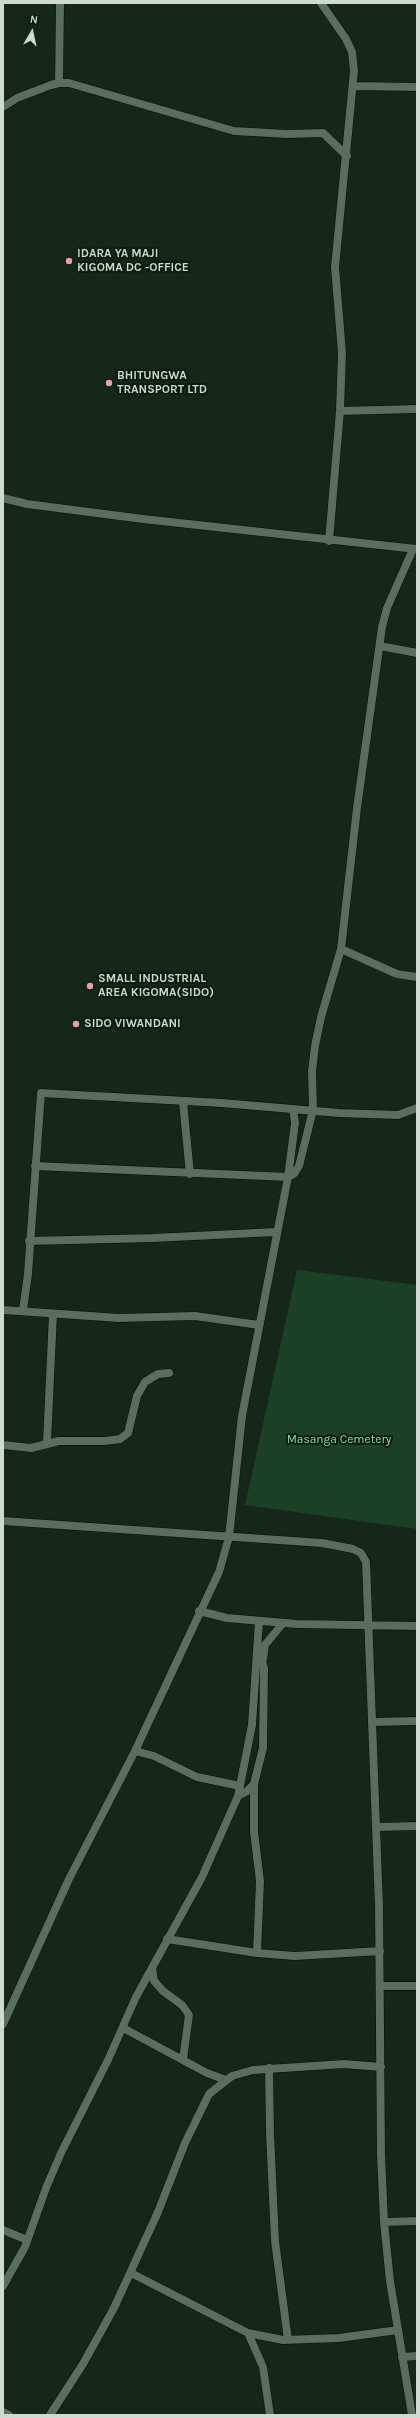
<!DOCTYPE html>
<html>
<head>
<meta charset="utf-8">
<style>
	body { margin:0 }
	#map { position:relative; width:420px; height:2418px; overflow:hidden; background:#142718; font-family:Karla,sans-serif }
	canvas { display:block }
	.frame { position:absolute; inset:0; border:4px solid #cedad0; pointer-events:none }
	.north { position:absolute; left:12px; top:12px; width:40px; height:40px; -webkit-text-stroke:3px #0b1d0f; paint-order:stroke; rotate:9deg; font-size:11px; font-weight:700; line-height:16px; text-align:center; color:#cedad0 }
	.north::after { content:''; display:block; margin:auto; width:14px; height:18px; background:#cedad0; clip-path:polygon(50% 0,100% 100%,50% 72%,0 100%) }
</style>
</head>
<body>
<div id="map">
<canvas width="420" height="2418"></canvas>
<div class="frame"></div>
<div class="north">N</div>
</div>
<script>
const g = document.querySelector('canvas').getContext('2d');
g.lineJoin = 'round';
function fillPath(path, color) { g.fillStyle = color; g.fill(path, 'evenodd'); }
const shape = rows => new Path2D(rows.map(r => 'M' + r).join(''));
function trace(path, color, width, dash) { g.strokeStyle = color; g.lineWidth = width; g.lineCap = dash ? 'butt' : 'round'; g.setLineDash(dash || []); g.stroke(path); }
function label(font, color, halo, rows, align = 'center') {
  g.font = font + ' Karla,sans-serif'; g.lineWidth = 4; g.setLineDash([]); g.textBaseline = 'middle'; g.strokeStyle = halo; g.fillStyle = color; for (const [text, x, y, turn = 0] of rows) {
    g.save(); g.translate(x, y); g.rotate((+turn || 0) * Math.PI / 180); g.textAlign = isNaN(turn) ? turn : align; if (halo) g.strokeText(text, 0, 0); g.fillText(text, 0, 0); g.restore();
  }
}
fillPath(shape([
	[297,1270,417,1285,417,1529,245,1505]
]), '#1b4226');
const minor = shape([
	[321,3,346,39,352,52,354,71,335,267,342,353,340,411,329,541],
	[59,83,60,3],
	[354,86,417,87],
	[3,107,17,98,51,85,59,83,69,83,234,131,287,134,323,133,347,156],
	[340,411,417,409],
	[3,498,27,504,143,519,416,549],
	[380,646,417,653],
	[341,949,397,974,417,977],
	[183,1102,190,1174],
	[35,1166,288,1177,294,1174,299,1166,313,1110,312,1071,315,1046,321,1017,341,949,357,808,382,627,387,608,413,549],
	[29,1241,153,1238,276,1232],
	[3,1310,119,1318,195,1316,259,1325],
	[23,1310,28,1274,41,1093,222,1103,339,1113,398,1115,417,1108],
	[47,1442,53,1314],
	[3,1445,31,1448,59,1441,105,1441,120,1439,128,1433,137,1396,145,1382,158,1374,169,1373],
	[3,1521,322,1543,353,1549,361,1553,366,1562,379,1906,381,2154,384,2222,390,2281,412,2415],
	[199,1611,227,1618,297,1624,417,1626],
	[263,1659,265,1645,283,1623],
	[372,1722,417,1721],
	[135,1751,154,1756,197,1777,240,1786,238,1796,246,1792,254,1784],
	[240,1786,252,1725,259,1621],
	[376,1827,417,1826],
	[167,1939,257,1953,295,1956,380,1951],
	[257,1953,260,1881,254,1832,254,1784,263,1748,264,1668,258,1647],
	[152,1968,154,1981,163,1991,182,2005,189,2015,183,2059],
	[381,1986,417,1986],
	[3,2024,69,1879,135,1751,219,1572,229,1537,242,1416,288,1177,295,1123,293,1109],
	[123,2028,207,2073,226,2080],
	[269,2068,270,2133,275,2241,288,2340],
	[384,2222,417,2221],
	[3,2230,27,2240],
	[131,2273,248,2333,263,2367,270,2415],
	[3,2286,25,2247,46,2188,61,2153,108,2060,136,1997,202,1877,238,1796],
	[248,2333,283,2340,339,2338,398,2330],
	[402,2357,417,2356],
	[3,2412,9,2415],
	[50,2415,83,2364,114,2308,158,2212,185,2143,209,2094,232,2076,253,2070,344,2064,381,2067]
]);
trace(minor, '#010f04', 9);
trace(minor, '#596e5d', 8);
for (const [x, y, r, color] of [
	[69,261,4,"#f19ab4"],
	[109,383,4,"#f19ab4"],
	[90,986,4,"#f19ab4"],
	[76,1024,4,"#f19ab4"]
]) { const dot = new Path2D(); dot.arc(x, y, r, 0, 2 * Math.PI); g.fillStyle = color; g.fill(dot); trace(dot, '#0b1d0f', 1.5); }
label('bold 12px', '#cedad0', '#0b1d0f', [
	["IDARA YA MAJI",77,254],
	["KIGOMA DC -OFFICE",77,268],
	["BHITUNGWA",117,376],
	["TRANSPORT LTD",117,390],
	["SMALL INDUSTRIAL",98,979],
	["AREA KIGOMA(SIDO)",98,993],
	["SIDO VIWANDANI",84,1024]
], 'left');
label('12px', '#92dba3', '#0b1d0f', [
	["Masanga Cemetery",339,1440]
]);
</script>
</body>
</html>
